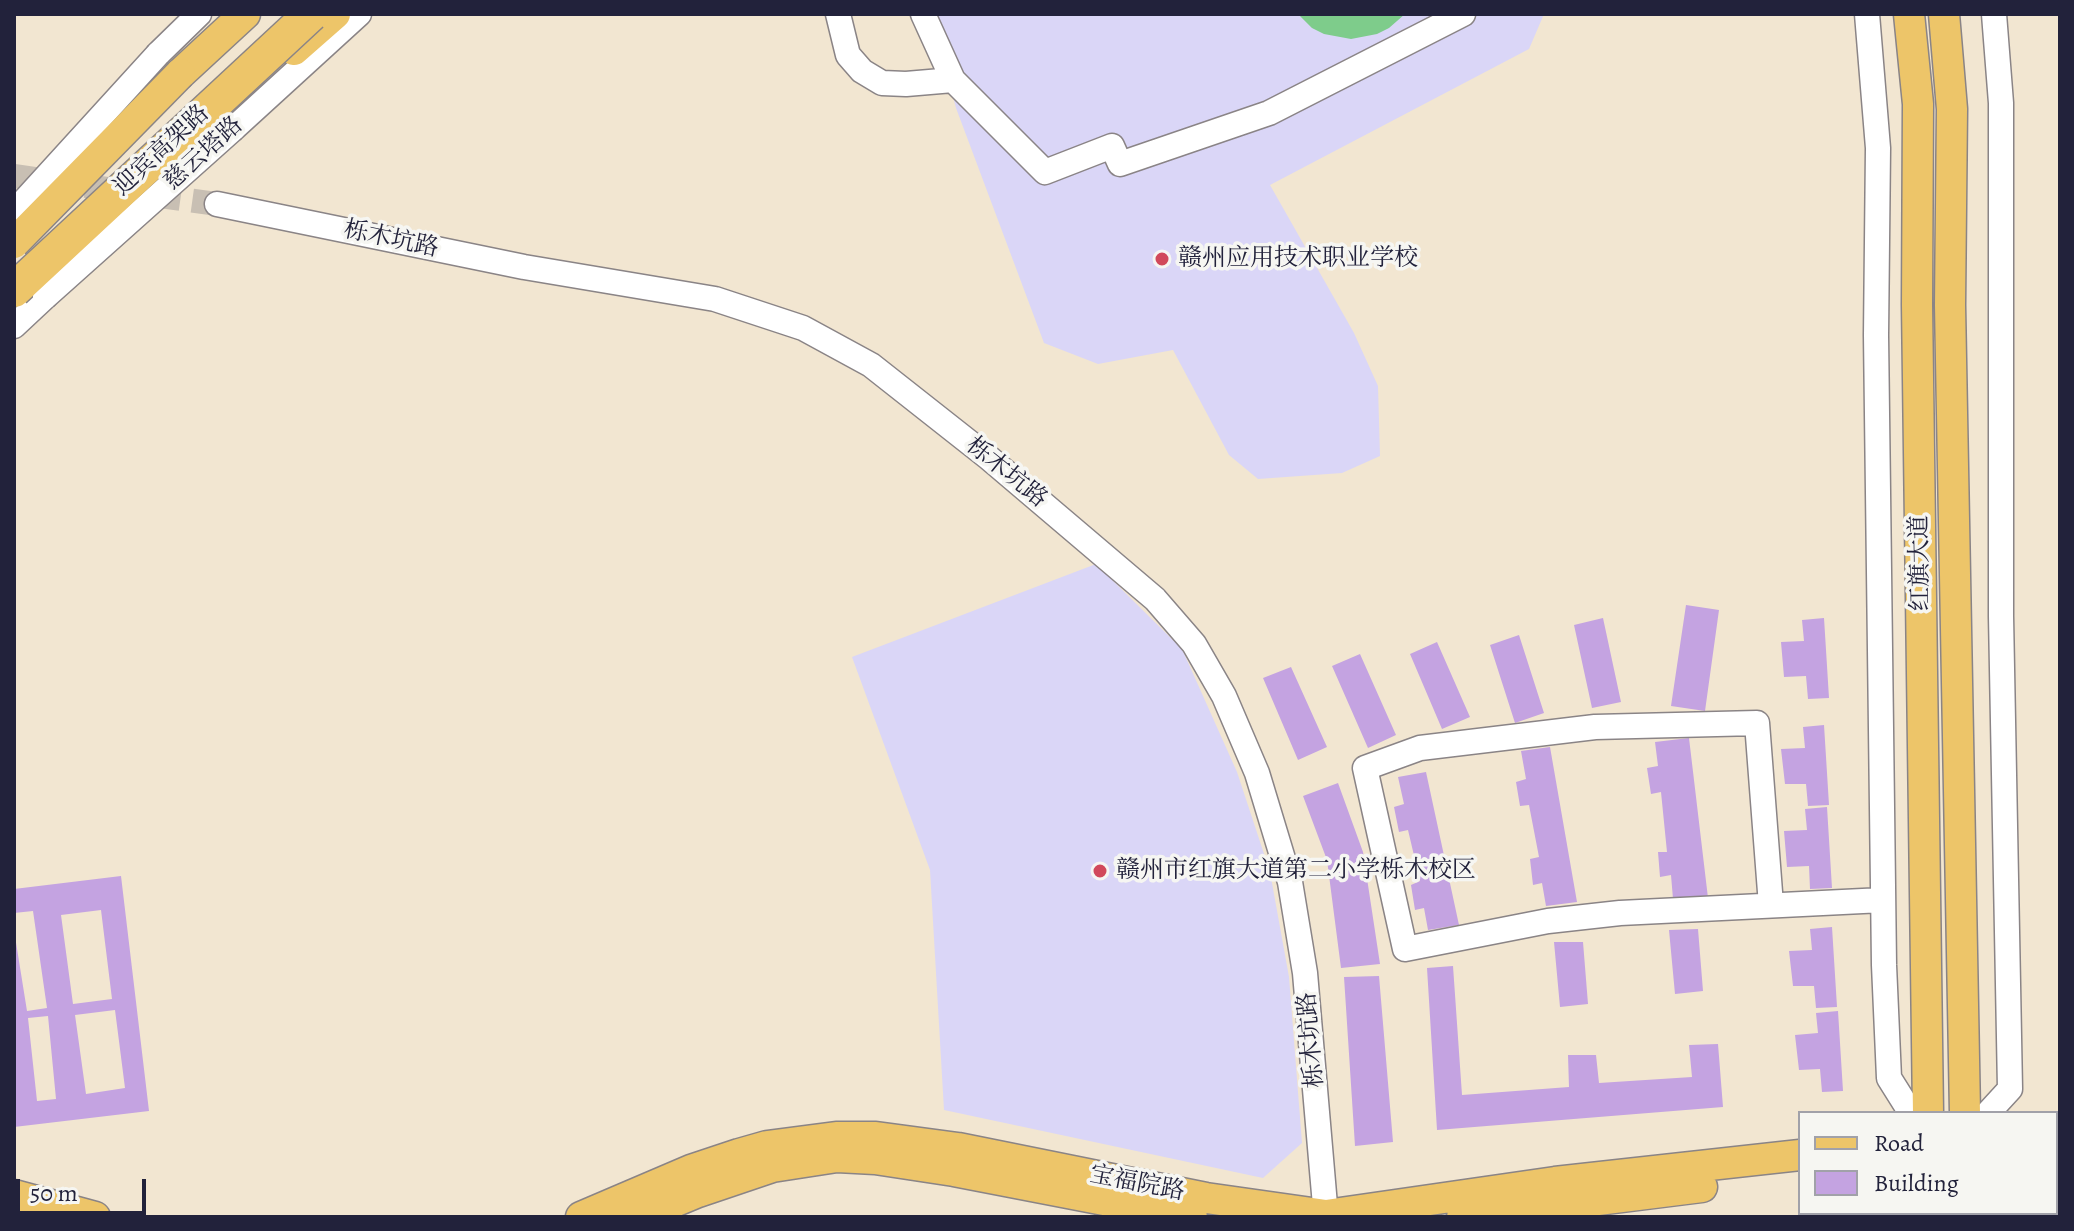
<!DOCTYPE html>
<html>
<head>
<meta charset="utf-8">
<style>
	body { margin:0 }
	#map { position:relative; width:2074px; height:1231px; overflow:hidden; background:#f2e6d1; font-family:Alegreya,serif }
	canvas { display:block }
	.frame { position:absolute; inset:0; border:16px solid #22223b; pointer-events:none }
	.legend { position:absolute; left:1798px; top:1111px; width:260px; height:104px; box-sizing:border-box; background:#f6f6f2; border:2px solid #a1a1a9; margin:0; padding:10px 14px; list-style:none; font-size:24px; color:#22223b }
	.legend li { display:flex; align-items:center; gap:16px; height:40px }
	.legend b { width:40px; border:2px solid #a1a1a9 }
	.scale { position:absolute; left:16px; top:1179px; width:130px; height:36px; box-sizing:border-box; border:4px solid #22223b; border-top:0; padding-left:10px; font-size:24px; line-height:28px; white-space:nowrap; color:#22223b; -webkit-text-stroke:6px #f6f6f2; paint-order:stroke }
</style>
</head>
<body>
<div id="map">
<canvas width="2074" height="1231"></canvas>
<div class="frame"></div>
<ul class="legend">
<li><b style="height:10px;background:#edc569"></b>Road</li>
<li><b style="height:22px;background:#c4a3e1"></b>Building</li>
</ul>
<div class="scale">50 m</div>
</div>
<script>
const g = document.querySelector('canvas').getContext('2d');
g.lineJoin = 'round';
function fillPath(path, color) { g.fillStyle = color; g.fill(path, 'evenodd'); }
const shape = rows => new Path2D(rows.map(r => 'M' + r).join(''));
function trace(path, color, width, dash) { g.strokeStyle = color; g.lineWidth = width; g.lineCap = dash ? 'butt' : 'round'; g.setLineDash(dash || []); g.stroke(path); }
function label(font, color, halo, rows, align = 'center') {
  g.font = font + ' Alegreya,"Noto Serif SC",serif'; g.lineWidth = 7; g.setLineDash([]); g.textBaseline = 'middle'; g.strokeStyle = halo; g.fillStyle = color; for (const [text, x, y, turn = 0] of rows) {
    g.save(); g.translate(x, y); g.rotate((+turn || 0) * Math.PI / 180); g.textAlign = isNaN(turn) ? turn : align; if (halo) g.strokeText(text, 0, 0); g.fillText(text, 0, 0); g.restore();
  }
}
fillPath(shape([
	[931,14,1544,14,1529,49,1270,185,1354,333,1378,386,1380,456,1342,473,1258,479,1229,455,1173,350,1098,364,1044,343,956,108],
	[1096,564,1182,649,1237,772,1270,872,1289,977,1302,1143,1263,1178,944,1110,930,870,852,657]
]), '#dad6f7');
fillPath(shape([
	[1298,14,1347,16,1405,14,1389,28,1377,34,1351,39,1324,34,1312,28]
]), '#7ecc8b');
fillPath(shape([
	[1686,605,1719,610,1705,711,1671,706],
	[1603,618,1621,702,1592,708,1574,625],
	[1824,618,1829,698,1808,699,1806,676,1784,677,1781,642,1804,641,1802,620],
	[1519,635,1544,713,1515,723,1490,645],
	[1437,642,1470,717,1442,729,1410,654],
	[1360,654,1396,735,1368,748,1332,666],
	[1291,667,1327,747,1298,760,1263,678],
	[1824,725,1829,805,1808,806,1806,784,1785,784,1781,749,1805,748,1803,727],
	[1689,738,1708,898,1673,899,1671,875,1660,877,1658,852,1667,852,1661,792,1651,794,1647,768,1658,766,1655,742],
	[1550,747,1577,902,1546,906,1542,883,1533,885,1530,859,1539,857,1529,805,1520,806,1516,782,1526,779,1521,751],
	[1426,772,1459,925,1428,930,1424,908,1415,910,1411,885,1420,881,1408,830,1399,832,1394,807,1404,804,1398,777],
	[1338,783,1363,852,1380,964,1341,968,1327,860,1303,796],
	[1827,807,1832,888,1810,889,1809,866,1787,867,1784,831,1807,830,1805,809],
	[121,876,149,1111,14,1127,14,930,27,1011,47,1008,33,911,14,913,14,889],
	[101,910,112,999,73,1004,61,915],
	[115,1010,125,1088,86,1094,75,1015],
	[48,1016,56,1099,37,1101,28,1018],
	[1832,927,1837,1007,1816,1008,1814,986,1793,986,1789,951,1812,950,1810,929],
	[1698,929,1703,991,1675,994,1669,930],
	[1554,942,1583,942,1588,1004,1560,1007],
	[1453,966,1462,1095,1569,1087,1568,1055,1596,1055,1599,1083,1692,1077,1689,1045,1718,1044,1723,1107,1437,1130,1427,968],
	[1379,976,1393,1142,1355,1146,1344,977],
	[1838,1011,1843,1091,1822,1092,1820,1069,1799,1070,1795,1035,1818,1033,1816,1013]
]), '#c4a3e1');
trace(shape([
	[14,176,217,204]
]), '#c8bfb3', 24, [24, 12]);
const minor = shape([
	[838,14,848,55,862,71,882,83,906,84,953,80,1045,172,1112,146,1120,164,1269,113,1463,14],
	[923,14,953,80],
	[1867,14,1878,148,1876,335,1884,965,1889,1078,1911,1113],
	[158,54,199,14],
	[233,129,359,14],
	[217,204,524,267,715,299,803,328,871,365,989,458,1155,599,1194,644,1224,696,1257,773,1290,882,1305,973,1326,1217],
	[14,326,45,297],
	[1771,905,1757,723,1595,727,1420,748,1365,768,1405,949,1548,921,1620,913,1883,900],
	[1988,1113,2010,1089,2001,616,2001,103,1994,14]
]);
const major = shape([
	[1909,14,1918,104,1917,305,1928,1113],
	[1944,14,1952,109,1950,305,1965,1113],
	[294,50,335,14],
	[180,74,245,14],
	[14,1195,95,1217],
	[1932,1213,1933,1217],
	[1969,1213,1969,1217],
	[581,1217,691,1170,739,1154,767,1146,836,1137,876,1137,958,1148,1206,1198,1326,1215,1555,1182,1800,1155],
	[638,1217,698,1192,772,1167,837,1157,875,1159,954,1171,1192,1217],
	[1462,1217,1702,1187]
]);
const highway = shape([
	[1998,1213,2000,1217]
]);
trace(minor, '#8a8486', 27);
trace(major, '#8a8486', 33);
trace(highway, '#8a8486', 37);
trace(minor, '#fff', 24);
trace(major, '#edc569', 30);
trace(highway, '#edc569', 34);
const minorBridge = shape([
	[14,212,158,54],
	[45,297,233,129]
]);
const majorBridge = shape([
	[14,243,180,74]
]);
const highwayBridge = shape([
	[14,290,311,14]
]);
trace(minorBridge, '#8a8486', 27, []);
trace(majorBridge, '#8a8486', 33, []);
trace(highwayBridge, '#8a8486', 37, []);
trace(minorBridge, '#fff', 24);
trace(majorBridge, '#edc569', 30);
trace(highwayBridge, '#edc569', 34);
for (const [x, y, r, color] of [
	[1162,259,8,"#d1495b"],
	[1100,871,8,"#d1495b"]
]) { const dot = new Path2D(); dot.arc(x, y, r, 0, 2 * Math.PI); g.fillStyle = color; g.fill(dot); trace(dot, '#f6f6f2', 3); }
label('24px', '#22223b', '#f6f6f2', [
	["迎宾高架路",162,151,-43],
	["慈云塔路",204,154,-42],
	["栎木坑路",391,240,12],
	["栎木坑路",1006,473,39],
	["红旗大道",1921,563,-91],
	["栎木坑路",1312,1040,-95],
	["宝福院路",1137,1184,11]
]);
label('24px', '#22223b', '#f6f6f2', [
	["赣州应用技术职业学校",1178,259],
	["赣州市红旗大道第二小学栎木校区",1116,871]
], 'left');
</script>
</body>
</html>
